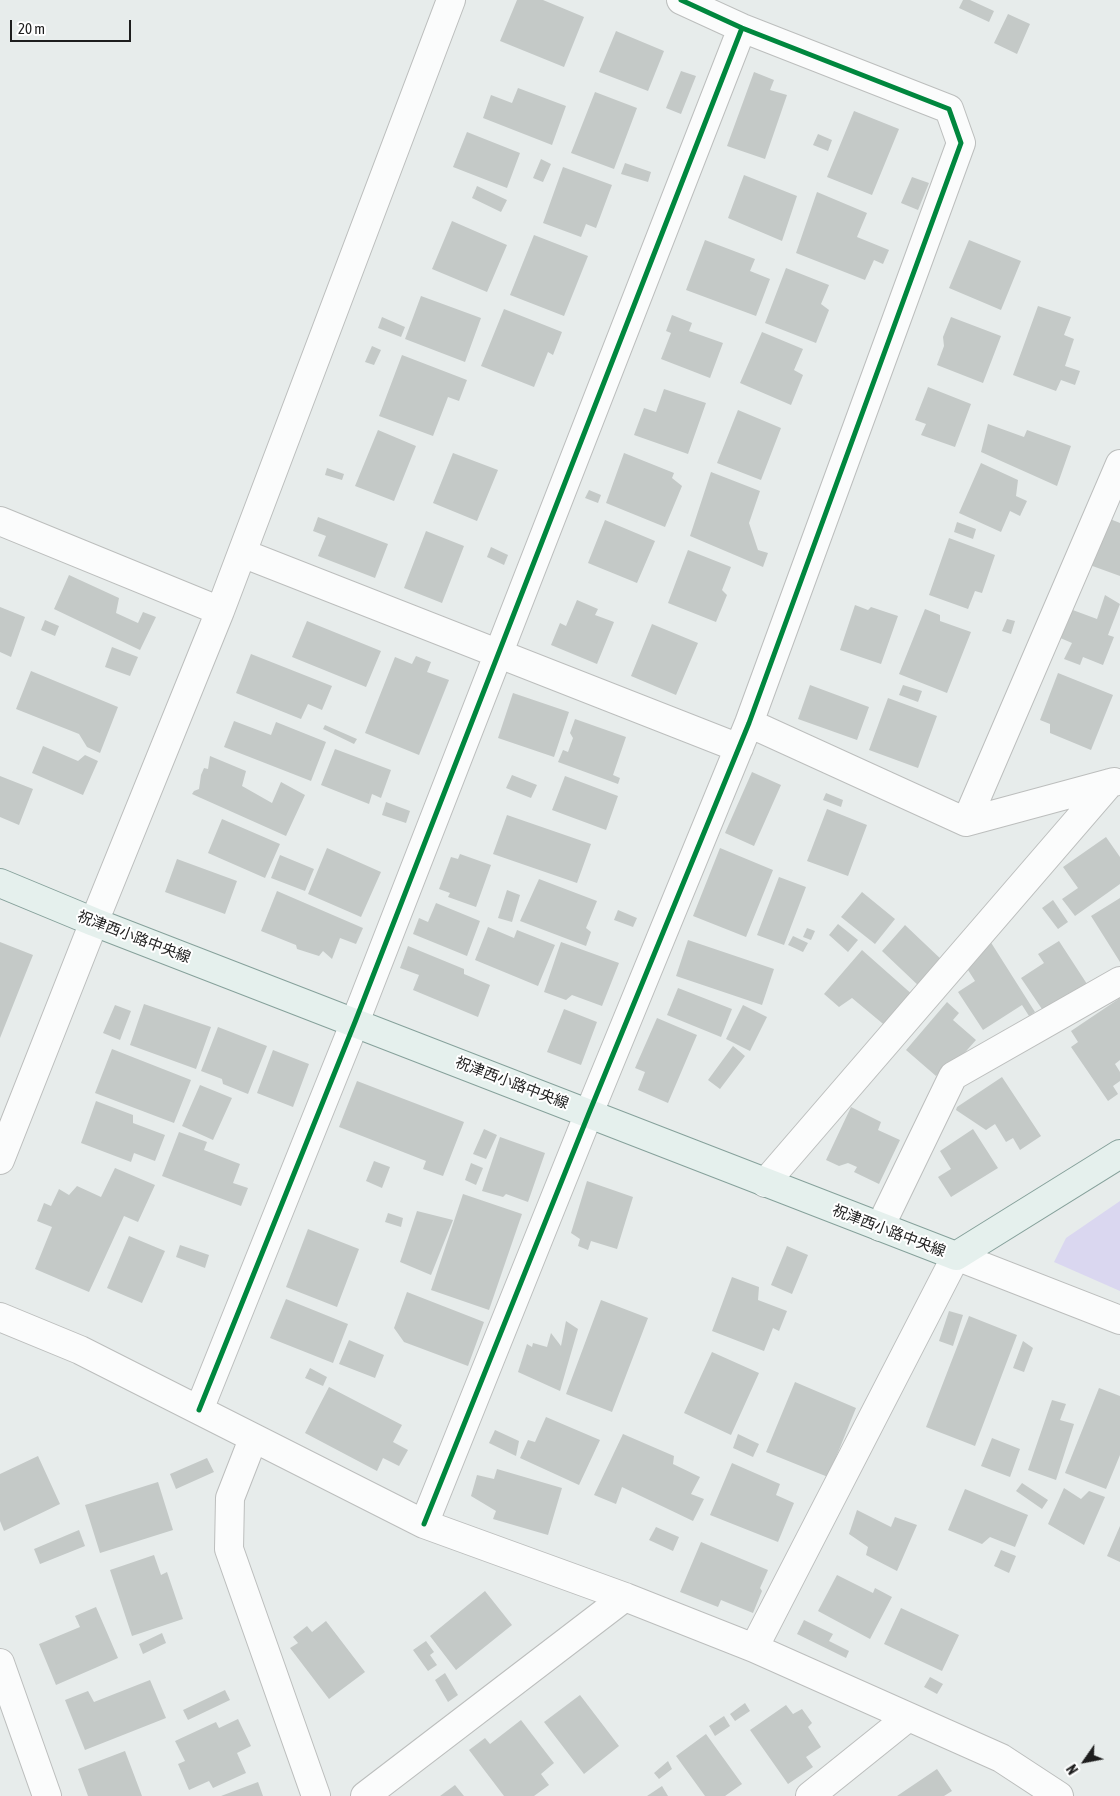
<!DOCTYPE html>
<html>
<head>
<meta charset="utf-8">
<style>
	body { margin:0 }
	#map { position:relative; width:1120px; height:1796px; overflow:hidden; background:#e7eceb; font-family:"Asap Condensed",sans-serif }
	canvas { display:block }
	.north { position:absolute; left:1060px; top:1736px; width:50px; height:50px; -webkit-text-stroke:4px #fff; paint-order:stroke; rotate:237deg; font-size:14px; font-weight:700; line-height:20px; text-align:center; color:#1e1e1e }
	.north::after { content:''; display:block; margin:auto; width:18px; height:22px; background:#1e1e1e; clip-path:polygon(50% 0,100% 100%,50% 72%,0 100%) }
	.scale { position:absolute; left:10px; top:20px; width:121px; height:22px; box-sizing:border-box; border:2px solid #1e1e1e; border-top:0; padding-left:6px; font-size:15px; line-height:18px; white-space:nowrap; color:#1e1e1e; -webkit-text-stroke:4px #fff; paint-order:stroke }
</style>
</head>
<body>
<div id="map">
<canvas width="1120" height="1796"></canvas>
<div class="north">N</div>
<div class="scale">20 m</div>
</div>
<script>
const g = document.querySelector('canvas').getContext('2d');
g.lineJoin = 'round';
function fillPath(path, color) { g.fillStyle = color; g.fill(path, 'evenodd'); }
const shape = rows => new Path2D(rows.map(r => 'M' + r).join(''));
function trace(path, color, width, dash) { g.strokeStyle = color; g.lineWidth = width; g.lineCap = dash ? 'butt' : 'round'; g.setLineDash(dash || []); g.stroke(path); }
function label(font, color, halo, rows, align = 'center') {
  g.font = font + ' "Asap Condensed","Noto Sans JP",sans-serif'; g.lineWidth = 4; g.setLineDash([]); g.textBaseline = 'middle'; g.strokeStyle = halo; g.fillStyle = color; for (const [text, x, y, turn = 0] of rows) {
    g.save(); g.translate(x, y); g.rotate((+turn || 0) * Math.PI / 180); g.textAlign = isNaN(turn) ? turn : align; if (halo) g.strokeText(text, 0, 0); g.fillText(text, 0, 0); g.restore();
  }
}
fillPath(shape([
	[1120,1201,1120,1291,1054,1262,1066,1238]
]), '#dad7f0');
fillPath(shape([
	[517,0,543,0,584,17,564,67,500,41],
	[963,0,970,0,994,11,989,22,959,8],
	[1008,14,1030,24,1017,54,994,43],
	[616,31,664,51,648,91,599,72],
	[681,71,696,76,681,114,666,108],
	[754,72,774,80,770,90,787,95,765,159,727,146],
	[518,88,566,106,552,145,483,118,491,95,512,103],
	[595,92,637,108,614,169,571,153],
	[854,111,899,129,872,195,827,177],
	[467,132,520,153,507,188,453,167],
	[818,134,832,140,828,151,813,145],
	[541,159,551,164,543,182,533,178],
	[625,163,651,172,648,182,621,174],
	[563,167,612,185,596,228,586,224,581,237,543,223],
	[744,175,797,196,782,241,728,218],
	[912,177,929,183,918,210,901,203],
	[477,186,507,200,501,212,472,198],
	[817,192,867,213,857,237,889,250,883,264,874,260,865,280,796,253],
	[452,221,507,245,487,292,432,269],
	[534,235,588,256,564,316,510,295],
	[705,240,755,259,750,271,770,279,756,316,686,290],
	[969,240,1021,261,1001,310,949,288],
	[786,268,829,285,821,304,829,310,816,343,765,323],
	[421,296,481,318,465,362,405,339],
	[1038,306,1071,317,1064,335,1074,339,1065,366,1080,371,1075,385,1061,380,1056,391,1013,375],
	[504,309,562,332,553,355,548,352,534,387,481,366],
	[672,315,692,323,689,331,723,343,710,378,661,359,671,333,666,331],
	[382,317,405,327,401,337,378,328],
	[951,317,1001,336,983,383,937,365,944,346,943,337],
	[762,332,803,349,794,370,803,375,791,405,740,383],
	[372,346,381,350,374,365,365,362],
	[402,355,467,380,459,401,448,397,433,436,379,416],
	[928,387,971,404,955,447,921,435,926,424,915,420],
	[664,389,706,403,688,454,634,435,644,408,656,412],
	[738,410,781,428,761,480,717,463],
	[988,424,1024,437,1027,430,1071,446,1057,486,981,452],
	[378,430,416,446,394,501,355,486],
	[453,453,498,470,477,521,433,503],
	[624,453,674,473,672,478,682,486,665,527,606,503],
	[981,463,1018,480,1016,496,1027,501,1020,516,1010,511,1001,532,959,513],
	[327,468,344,474,342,480,325,475],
	[711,472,760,491,749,523,758,550,768,553,763,567,690,536],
	[589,490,601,495,598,503,585,498],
	[318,517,388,544,375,578,318,556,326,536,313,531],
	[1105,517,1120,523,1120,576,1087,564],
	[605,520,655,541,637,583,588,563],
	[957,522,976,529,973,539,954,532],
	[426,531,464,546,442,603,404,588],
	[949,538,995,555,982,593,975,591,968,609,929,595],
	[491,547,508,555,504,565,487,557],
	[688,550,731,567,722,590,727,595,716,622,668,603],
	[69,575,119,598,116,613,138,623,143,612,156,617,140,650,54,609],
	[1105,595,1120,604,1108,635,1114,637,1103,665,1083,657,1080,665,1064,659,1072,643,1058,637,1070,609,1097,619],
	[577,600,598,609,595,615,614,622,597,664,551,645,560,623,566,626],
	[855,605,868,610,871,607,898,616,881,664,840,650],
	[0,607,25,617,11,657,0,652],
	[925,609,940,615,940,621,971,632,947,693,899,674],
	[1007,619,1015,621,1011,634,1002,631],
	[45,620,59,626,55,636,41,630],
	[307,621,381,651,366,687,292,657],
	[652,624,698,643,676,695,631,676],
	[112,647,138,657,130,676,105,667],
	[251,654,332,686,322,710,308,704,301,719,236,693],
	[416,656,431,662,427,672,449,680,419,755,365,733,395,657,412,664],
	[31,671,118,707,100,753,87,747,79,734,16,709],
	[1058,673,1113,695,1091,750,1050,733,1050,724,1040,720],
	[810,685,869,707,857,740,798,719],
	[903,685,922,691,918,702,899,695],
	[513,693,569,712,554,757,498,738],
	[888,698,937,716,918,768,869,750],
	[575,719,626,737,613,775,620,778,618,784,558,762,563,750,568,752,573,738,570,733],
	[234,721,271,735,276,722,326,742,311,781,224,747],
	[325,725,357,739,354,744,323,729],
	[43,746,78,761,85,755,98,761,83,795,32,773],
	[335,749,391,770,381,798,372,794,369,804,321,785],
	[210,756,246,771,242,786,272,803,281,782,305,795,286,836,192,794,194,791,199,789,201,775,204,768,208,769],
	[752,772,781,785,754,846,725,833],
	[512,775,537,785,531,798,506,788],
	[0,776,33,789,19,825,0,817],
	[565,776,618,796,606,830,552,810],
	[826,793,843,800,841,807,823,800],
	[386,802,410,811,406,823,382,815],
	[827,809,867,825,848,876,807,861],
	[507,815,591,844,577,883,493,854],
	[222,819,280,844,265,878,208,853],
	[1106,837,1120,857,1120,884,1075,916,1062,899,1078,888,1063,867],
	[327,848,381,872,361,917,308,894],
	[720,848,773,870,746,937,693,916],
	[460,854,491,865,476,907,448,897,450,893,439,889,451,857,458,859],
	[280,855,314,869,305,891,271,878],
	[177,859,237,881,225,914,165,892],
	[779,877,806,887,784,945,757,935],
	[539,879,597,901,586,928,591,932,586,946,520,921],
	[507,890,520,895,512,922,498,918],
	[277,891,363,928,356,944,340,938,332,959,323,951,319,956,297,949,296,945,261,931],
	[862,892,895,919,875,944,841,917],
	[1120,898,1120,962,1091,916],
	[1053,900,1068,922,1058,929,1042,908],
	[436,903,480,921,467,956,413,934,419,918,428,922],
	[618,910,637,918,633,927,614,920],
	[838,924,858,940,848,952,829,935],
	[905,925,944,962,921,988,882,951],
	[488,927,514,938,517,930,555,945,538,986,475,960],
	[807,928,815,931,811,940,803,937],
	[793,936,808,943,803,952,788,945],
	[688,940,774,969,762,1005,676,976],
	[990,941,1035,1012,1029,1016,1022,1005,983,1030,958,992,975,981,968,970],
	[1059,941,1087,984,1044,1012,1021,978,1044,963,1038,954],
	[0,942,33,955,0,1038],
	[561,942,619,963,602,1006,572,995,566,1000,544,992],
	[408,946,464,969,464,974,490,985,478,1017,413,990,419,975,400,968],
	[862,950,914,996,888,1028,852,998,839,1007,824,994],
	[678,988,732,1009,721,1037,667,1015],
	[1120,998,1120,1060,1115,1064,1120,1072,1120,1081,1113,1086,1118,1094,1108,1101,1071,1047,1078,1042,1071,1031],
	[947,1002,959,1013,953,1020,976,1040,952,1067,947,1063,936,1076,906,1050],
	[144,1004,211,1027,196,1069,130,1045],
	[115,1005,131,1011,120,1040,103,1033],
	[743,1005,767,1017,750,1051,726,1039],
	[564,1009,597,1022,581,1065,547,1052],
	[657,1018,697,1035,668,1103,638,1090,645,1072,635,1068],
	[218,1027,267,1046,248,1094,223,1084,222,1079,201,1071],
	[733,1046,745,1056,720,1089,708,1080],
	[112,1049,191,1080,174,1123,95,1093],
	[273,1050,309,1064,293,1107,257,1093],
	[1002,1077,1041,1136,1020,1150,1013,1138,1006,1142,995,1124,986,1130,956,1110,957,1107],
	[357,1081,464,1122,443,1176,423,1169,426,1161,339,1127],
	[200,1085,232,1098,213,1140,182,1126],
	[96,1101,133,1115,133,1123,165,1135,155,1161,134,1153,131,1162,81,1143],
	[851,1107,881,1122,878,1130,900,1140,879,1184,854,1172,857,1167,848,1163,839,1166,826,1160],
	[484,1129,497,1135,486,1159,473,1154],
	[973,1129,998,1168,951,1197,938,1177,951,1169,940,1151],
	[179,1132,207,1142,204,1150,240,1164,233,1183,248,1188,241,1206,162,1176],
	[500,1137,545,1153,528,1202,506,1194,503,1197,482,1191],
	[374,1161,390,1167,382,1188,366,1181],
	[471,1163,483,1168,476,1185,465,1180],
	[115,1168,155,1185,138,1222,124,1216,89,1292,35,1269,52,1227,37,1221,44,1203,51,1206,59,1189,69,1195,77,1186,101,1197],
	[587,1181,633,1197,617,1249,591,1241,588,1250,578,1246,580,1239,571,1233],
	[463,1194,522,1214,489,1310,431,1290],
	[417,1211,453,1220,431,1275,400,1262],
	[388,1213,403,1218,401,1227,385,1222],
	[308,1229,359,1249,337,1307,286,1287],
	[129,1236,165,1251,142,1303,107,1288],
	[180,1245,209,1255,205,1268,176,1257],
	[787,1246,808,1255,792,1294,771,1285],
	[732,1277,759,1287,758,1300,787,1311,779,1331,773,1328,764,1351,712,1331],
	[407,1292,484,1322,468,1366,404,1342,394,1328],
	[286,1299,348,1324,333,1363,270,1338],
	[601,1300,648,1318,612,1412,566,1394],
	[949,1311,963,1315,953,1346,939,1341],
	[969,1316,1017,1335,975,1446,926,1427],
	[566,1321,578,1329,560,1391,518,1372,527,1344,532,1347,533,1343,547,1347,551,1333,561,1346],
	[349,1340,384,1355,375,1378,339,1364],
	[1023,1341,1033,1348,1024,1372,1013,1368],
	[712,1352,759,1373,731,1435,684,1413],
	[310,1368,327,1377,323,1386,305,1378],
	[795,1382,856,1408,828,1477,766,1452],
	[329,1387,402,1425,393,1442,408,1450,399,1466,383,1458,377,1471,305,1433],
	[1099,1388,1120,1396,1120,1455,1106,1489,1065,1473],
	[1052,1400,1066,1404,1060,1420,1074,1424,1056,1480,1028,1470],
	[546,1417,600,1440,579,1485,520,1458,528,1440,535,1442],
	[495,1430,519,1441,516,1456,489,1443],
	[623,1434,674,1456,673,1464,700,1477,691,1494,704,1499,693,1521,622,1487,616,1504,594,1495],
	[738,1434,759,1444,753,1457,733,1448],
	[992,1438,1020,1449,1010,1477,981,1466],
	[38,1456,60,1504,4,1531,0,1521,0,1474],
	[207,1458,214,1472,176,1489,170,1474],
	[732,1463,780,1484,776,1495,794,1503,778,1542,710,1515],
	[497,1469,562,1488,548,1535,493,1519,496,1511,471,1496,477,1475,494,1479],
	[158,1482,173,1530,100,1553,85,1505],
	[1022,1483,1048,1500,1042,1509,1016,1491],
	[1064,1488,1081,1499,1089,1491,1105,1497,1084,1545,1048,1524],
	[965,1489,1028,1515,1015,1547,990,1537,982,1544,948,1530],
	[857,1510,891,1527,895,1517,917,1525,897,1571,866,1555,868,1547,849,1534],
	[1120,1526,1120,1562,1107,1556],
	[656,1527,679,1537,673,1551,649,1540],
	[79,1530,85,1546,40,1564,34,1549],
	[701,1542,768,1570,760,1588,762,1591,753,1613,721,1600,718,1607,680,1592],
	[1001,1550,1016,1556,1009,1573,994,1566],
	[154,1555,161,1575,167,1572,183,1619,132,1636,110,1570],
	[837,1575,873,1593,875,1588,892,1597,870,1639,818,1611],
	[485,1591,512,1625,456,1670,430,1636],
	[96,1607,118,1658,56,1685,39,1644,80,1627,75,1616],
	[901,1608,959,1635,942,1671,884,1644],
	[804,1620,833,1634,829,1641,849,1651,846,1658,797,1634],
	[326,1621,365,1672,329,1699,290,1648,298,1643,293,1637,307,1626,312,1632],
	[162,1633,166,1643,143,1654,139,1644],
	[426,1641,434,1652,430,1655,437,1665,428,1671,413,1650],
	[445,1673,458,1695,448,1702,435,1680],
	[930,1677,943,1684,937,1694,924,1687],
	[150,1680,166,1718,85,1750,65,1700,88,1691,94,1702],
	[225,1690,230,1700,188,1720,183,1710],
	[580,1695,619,1746,584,1774,544,1722],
	[745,1703,750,1711,735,1721,730,1714],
	[786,1705,793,1714,802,1709,812,1723,808,1727,821,1747,806,1757,813,1767,788,1784,750,1730],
	[724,1716,730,1726,715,1736,709,1726],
	[238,1719,251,1746,237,1753,246,1773,213,1788,209,1781,189,1790,178,1764,185,1761,175,1741,216,1722,219,1728],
	[521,1720,554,1763,541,1774,549,1785,534,1796,504,1796,469,1750,485,1738,490,1744],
	[706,1734,742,1784,725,1796,705,1796,676,1756],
	[125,1751,142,1796,88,1796,78,1769],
	[668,1761,672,1769,659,1779,654,1773],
	[937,1769,952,1791,944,1796,897,1796],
	[258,1782,263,1796,221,1796],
	[455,1785,464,1796,440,1796],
	[662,1786,668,1796,647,1796]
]), '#c4c9c7');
const minor = shape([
	[0,521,220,611],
	[242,553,739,748],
	[749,723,966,822,1114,782],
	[966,822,1120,464],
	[0,1160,94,922,220,611,451,0],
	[765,1183,1110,783],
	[880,1227,953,1076,1120,981],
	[0,1317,80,1350,424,1524,625,1597,754,1648,1001,1758,1059,1796],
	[199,1410,355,1022,742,28],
	[253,1439,230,1498,229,1549,316,1796],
	[424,1524,589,1113,749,723,961,143,949,109,742,28,681,0],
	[754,1648,956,1256,1120,1320],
	[0,1663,47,1796],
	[365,1796,625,1597],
	[810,1796,907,1718]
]);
const major = shape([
	[0,883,94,922,956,1256,1120,1154]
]);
trace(minor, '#bcbebd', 30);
trace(major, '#86a19b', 30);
trace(minor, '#fbfcfc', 28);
trace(major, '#e5f0ed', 28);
trace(shape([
	[199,1410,355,1022,742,28],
	[424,1524,589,1113,749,723,961,143,949,109,742,28,681,0]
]), '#00873e', 5);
label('15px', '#1e1e1e', '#fff', [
	["祝津西小路中央線",134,937,21],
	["祝津西小路中央線",512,1083,21],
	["祝津西小路中央線",889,1231,21]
]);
</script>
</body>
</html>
